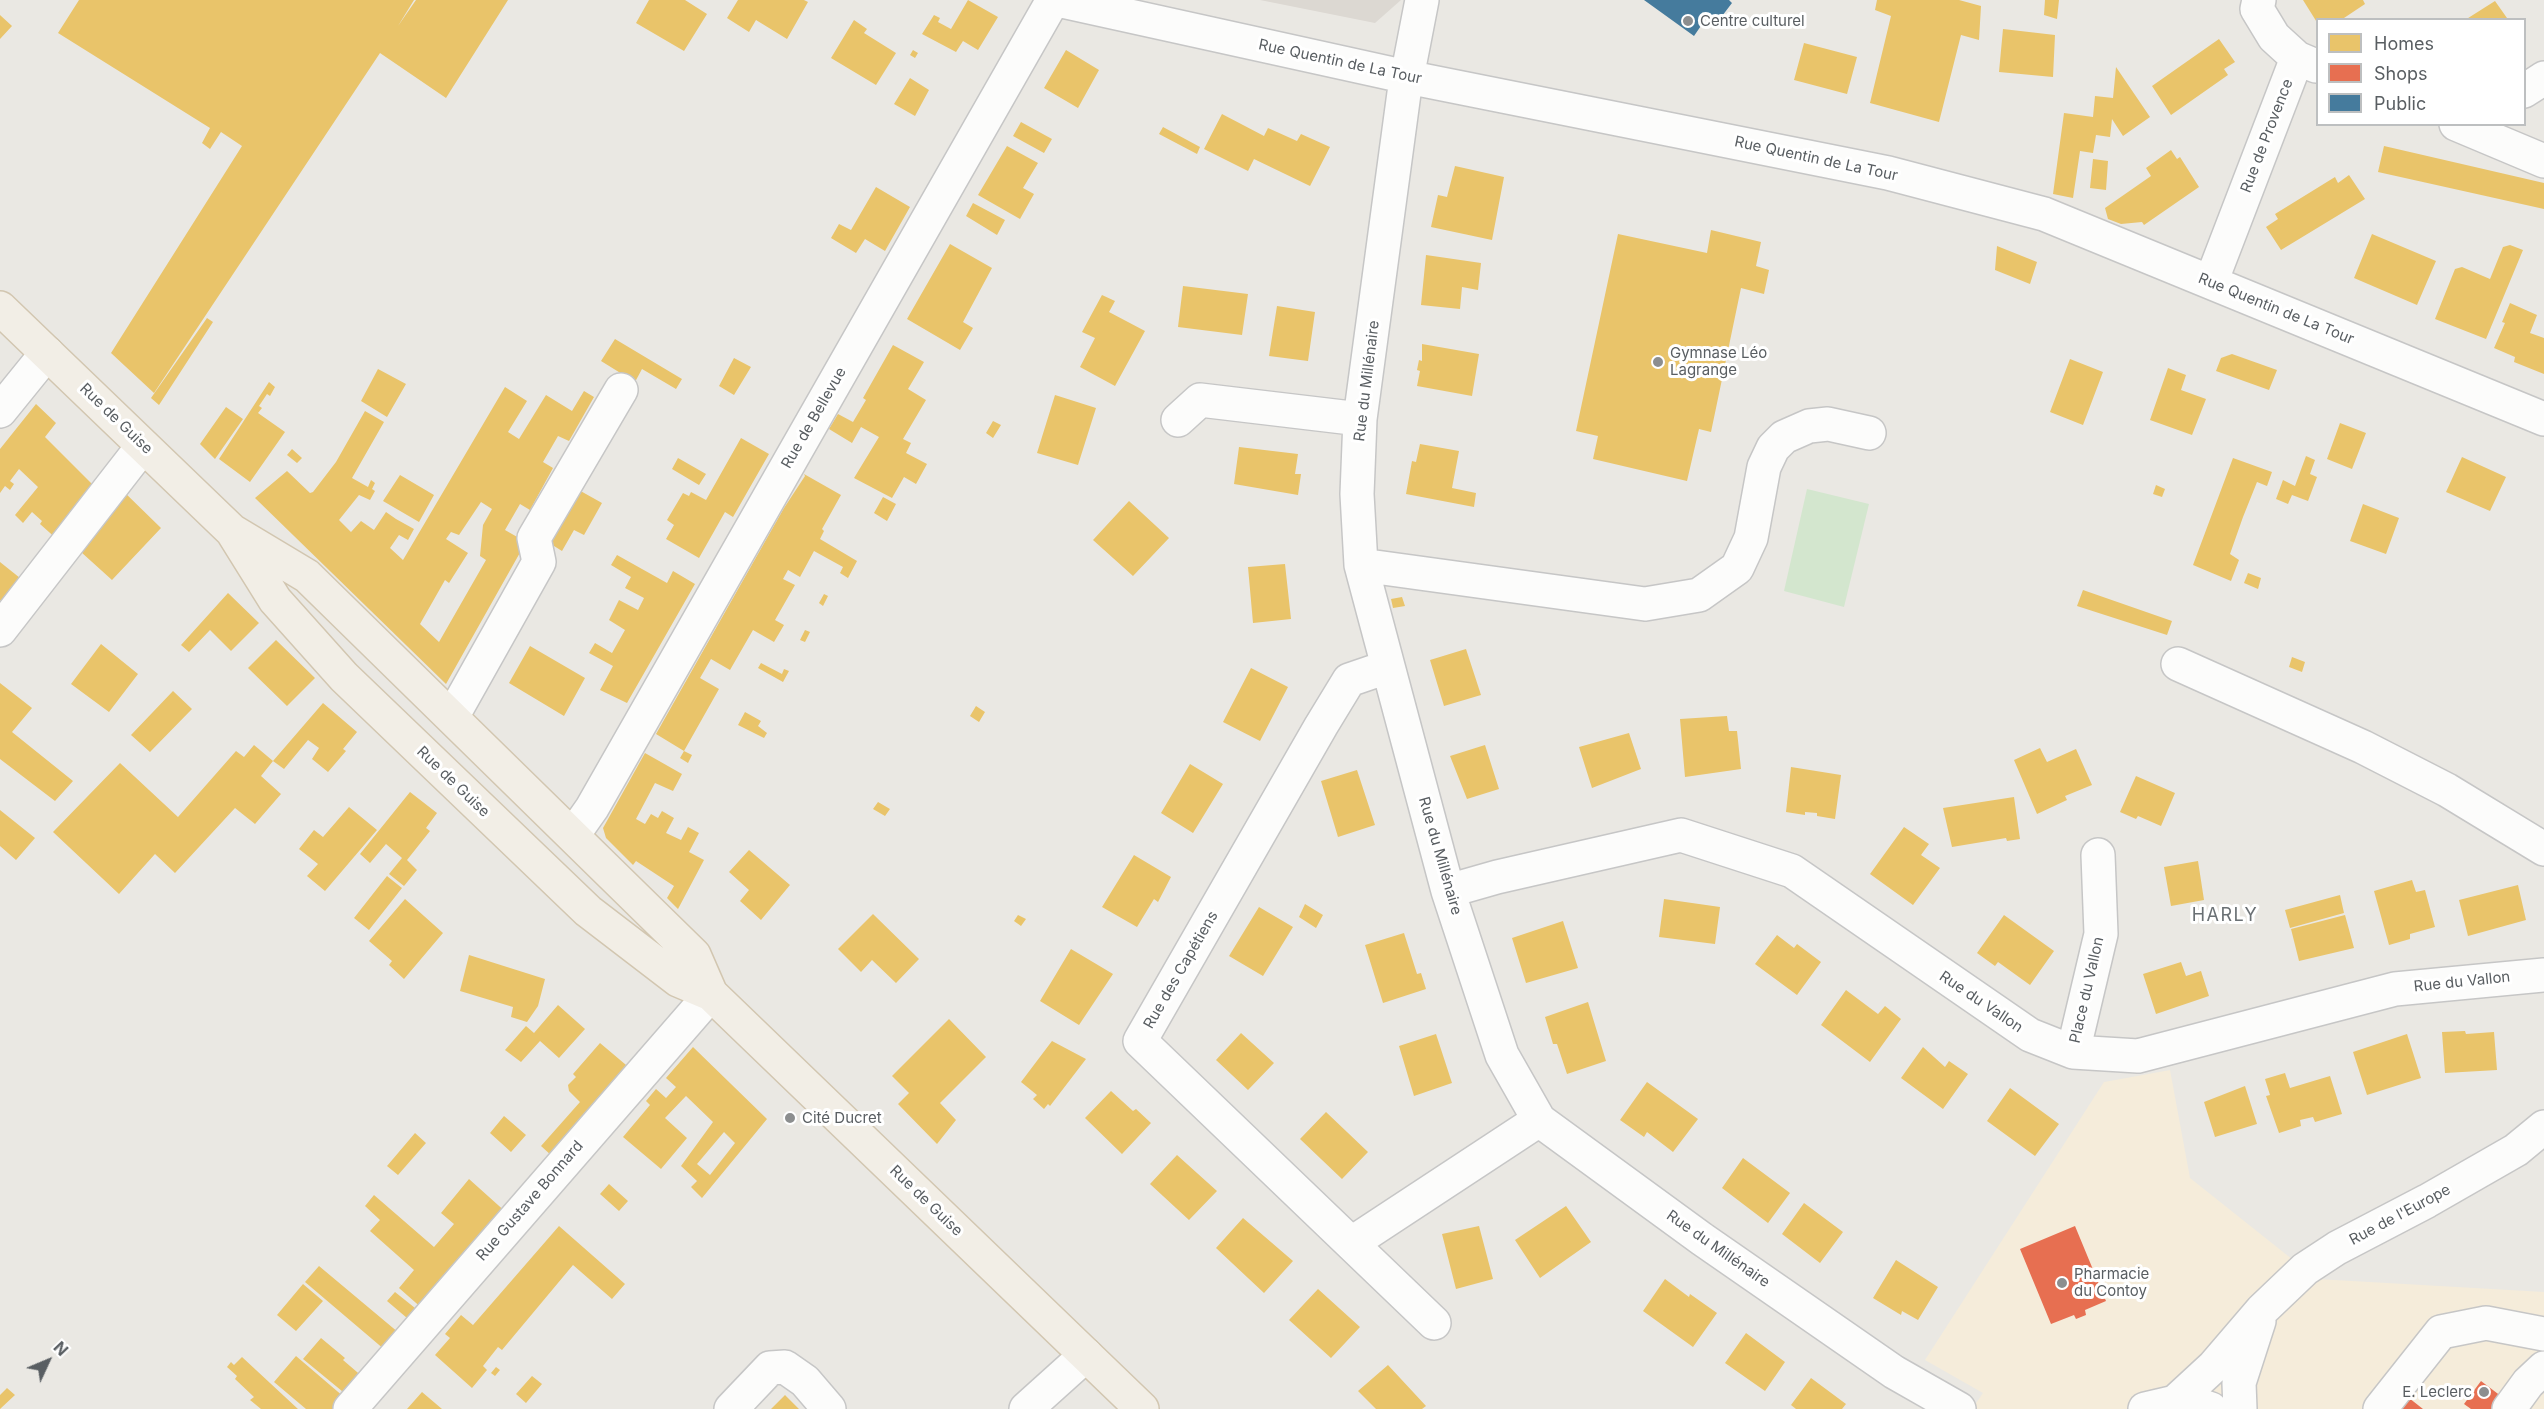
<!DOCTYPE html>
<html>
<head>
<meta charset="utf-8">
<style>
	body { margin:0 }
	#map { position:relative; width:2544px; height:1409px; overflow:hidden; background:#eae8e3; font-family:Inter,sans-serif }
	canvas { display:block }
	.legend { position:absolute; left:2316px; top:18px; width:210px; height:108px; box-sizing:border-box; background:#fff; border:2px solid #bdbfc0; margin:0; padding:8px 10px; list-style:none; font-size:18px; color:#595e62 }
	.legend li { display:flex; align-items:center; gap:12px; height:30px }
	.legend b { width:30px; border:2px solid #bdbfc0 }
	.north { position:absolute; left:18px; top:1331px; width:60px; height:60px; -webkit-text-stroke:4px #fff; paint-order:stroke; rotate:46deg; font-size:16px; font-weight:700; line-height:24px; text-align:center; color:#595e62 }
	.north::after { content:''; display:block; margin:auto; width:21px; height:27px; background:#595e62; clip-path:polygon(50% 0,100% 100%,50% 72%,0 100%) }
</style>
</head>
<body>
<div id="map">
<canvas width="2544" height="1409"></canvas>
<ul class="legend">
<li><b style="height:16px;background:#e9c46a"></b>Homes</li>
<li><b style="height:16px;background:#e76f51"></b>Shops</li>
<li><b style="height:16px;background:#457b9d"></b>Public</li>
</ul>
<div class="north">N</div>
</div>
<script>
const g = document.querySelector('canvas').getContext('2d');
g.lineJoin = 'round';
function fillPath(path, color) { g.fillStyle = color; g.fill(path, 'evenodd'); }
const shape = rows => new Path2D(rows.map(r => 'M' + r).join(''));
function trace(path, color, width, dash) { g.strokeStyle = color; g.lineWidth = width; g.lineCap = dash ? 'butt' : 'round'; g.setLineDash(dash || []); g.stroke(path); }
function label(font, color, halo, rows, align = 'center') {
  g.font = font + ' Inter,sans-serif'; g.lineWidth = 6; g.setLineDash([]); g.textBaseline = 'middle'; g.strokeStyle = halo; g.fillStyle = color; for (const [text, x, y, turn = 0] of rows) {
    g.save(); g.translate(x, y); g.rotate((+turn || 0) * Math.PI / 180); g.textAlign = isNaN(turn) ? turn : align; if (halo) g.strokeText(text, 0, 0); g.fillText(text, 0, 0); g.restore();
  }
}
fillPath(shape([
	[2170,1070,2190,1178,2317,1279,2544,1292,2544,1409,1972,1409,1983,1393,1925,1360,2104,1082]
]), '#f5ecda');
fillPath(shape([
	[1260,0,1401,0,1375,23]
]), '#dcd8d2');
fillPath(shape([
	[1807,489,1869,504,1844,607,1784,591]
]), '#d3e6ce');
fillPath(shape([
	[79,0,414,0,398,26,416,0,508,0,446,98,380,53,154,393,111,353,242,146,221,132,210,149,202,143,210,128,58,33],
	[649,0,685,0,707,14,684,51,636,23],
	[738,0,804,0,808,2,787,39,756,20,749,32,727,18],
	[968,0,998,17,978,50,963,41,956,52,922,34,934,15,940,18,938,22,951,29],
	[1877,0,1959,0,1981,6,1979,40,1961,35,1939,122,1870,103,1891,16,1875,10],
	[2045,0,2059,0,2057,19,2044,15],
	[2303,0,2363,0,2365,4,2341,20,2318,20,2318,24],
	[2495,1,2507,18,2505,20,2465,20],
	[0,15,12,26,0,39],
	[854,20,867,29,864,33,896,53,876,85,831,58],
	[2003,29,2055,35,2053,77,1999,72],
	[2219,39,2235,62,2224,69,2228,75,2171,115,2152,86],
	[1804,43,1857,57,1847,94,1794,80],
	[913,50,918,53,915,58,910,55],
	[1066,50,1099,70,1078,108,1044,88],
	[2116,67,2150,117,2123,136,2112,119,2110,137,2096,135,2093,153,2080,151,2073,198,2053,194,2064,113,2093,117,2095,96,2113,98],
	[910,78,929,90,915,116,894,104],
	[1222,114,1264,136,1268,128,1297,141,1301,134,1330,147,1310,186,1254,159,1248,171,1204,149],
	[1021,122,1052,139,1044,153,1013,136],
	[1163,127,1200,147,1197,154,1159,134],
	[1007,146,1038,163,1023,188,1034,194,1020,219,978,195],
	[2384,146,2544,183,2544,209,2378,172],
	[2171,150,2177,159,2180,157,2199,187,2144,225,2142,222,2121,224,2108,219,2105,208,2151,176,2146,168],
	[2093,159,2108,161,2106,190,2090,188],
	[1455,166,1504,177,1492,240,1431,227,1438,195,1447,197],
	[2349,175,2365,199,2281,250,2266,227,2278,219,2275,214,2335,177,2338,183],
	[876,187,910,207,885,251,865,239,856,253,831,238,839,224,851,230],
	[973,203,1005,220,997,235,966,216],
	[1711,230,1761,242,1756,266,1769,270,1764,294,1741,288,1711,432,1699,429,1687,481,1593,459,1598,436,1576,431,1618,234,1707,253],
	[2372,234,2436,261,2417,305,2354,278],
	[950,244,992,268,963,322,973,328,960,350,907,319],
	[2510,245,2523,250,2486,339,2435,319,2455,269,2462,267,2490,279,2503,247],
	[1997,246,2037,262,2030,284,1995,270],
	[1426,255,1481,263,1478,290,1462,287,1460,309,1421,305],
	[1183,286,1248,294,1242,335,1178,327],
	[1102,295,1115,301,1109,312,1145,331,1115,386,1080,367,1095,338,1082,332],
	[2510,303,2537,315,2530,333,2544,338,2544,374,2514,362,2515,357,2494,348,2505,323,2502,322],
	[1277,306,1315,312,1308,361,1269,356],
	[207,318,213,322,159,405,151,398],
	[615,339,682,379,676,389,642,369,635,382,601,361],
	[1422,344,1479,354,1472,396,1417,386,1420,371,1417,370,1419,360,1422,361],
	[893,345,924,362,908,389,926,400,903,439,911,443,906,453,927,464,916,484,904,477,892,498,854,478,879,437,861,427,852,443,829,429,838,414,853,422,866,400,863,398],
	[2232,354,2277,370,2269,390,2216,371,2221,358],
	[734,358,751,367,734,395,719,386],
	[2070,359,2103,372,2083,425,2050,412],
	[2168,368,2186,375,2181,390,2206,399,2192,435,2150,420],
	[378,369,406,384,387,417,361,401],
	[269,382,275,387,270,396,267,394,259,406,262,408,258,413,285,432,250,482,219,459],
	[505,387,527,401,508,432,519,439,546,395,572,411,584,391,594,397,569,441,558,436,543,462,553,468,530,510,520,504,505,530,526,542,446,684,255,498,287,471,310,493,313,492,336,462,365,411,384,422,352,478,368,487,371,480,375,483,372,489,375,491,370,500,359,495,339,520,351,532,361,521,374,530,386,512,396,519,414,529,408,540,399,535,390,548,403,560],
	[481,502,492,509,483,525,480,556,486,560,439,642,420,624,445,580,449,583,468,553,446,539,451,532,459,535],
	[1055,395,1096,408,1078,465,1037,453],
	[36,404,56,423,45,437,98,490,59,541,40,524,42,521,32,512,23,523,15,515,38,487,19,469,10,481,14,484,10,490,5,486,0,493,0,449],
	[226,407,243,419,215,459,200,444],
	[993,421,1001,425,993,438,986,433],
	[2340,423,2366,433,2352,469,2327,459],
	[741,438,769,454,733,517,725,512,699,558,666,539,674,525,667,520,683,493,689,496,691,492,706,500],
	[1420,444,1459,451,1452,488,1476,493,1474,507,1406,494,1412,461,1416,462],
	[1239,447,1298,454,1295,474,1301,474,1298,495,1234,484],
	[292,449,302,458,297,463,287,455],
	[2306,456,2315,460,2310,474,2317,477,2308,501,2292,495,2288,504,2276,499,2283,480,2295,486],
	[2462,457,2506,477,2490,511,2446,492],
	[678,458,706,474,699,485,672,469],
	[2233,458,2272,472,2267,486,2257,482,2243,517,2230,554,2239,560,2231,581,2193,565],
	[804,474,841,495,822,529,824,531,820,539,857,561,848,578,840,573,843,567,814,551,800,577,788,570,783,579,795,585,775,620,784,625,774,642,753,630,730,670,711,659,700,678,719,689,684,751,656,734,784,508,805,476],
	[400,475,434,495,419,522,383,501],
	[2156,485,2165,489,2162,497,2153,494],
	[120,488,161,528,112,580,81,552,90,543,79,531],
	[577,489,602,503,584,535,574,530,562,551,546,541],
	[883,497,896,504,887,521,874,513],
	[1129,501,1169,538,1133,576,1093,540],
	[2363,504,2399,518,2386,554,2350,541],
	[617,555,667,583,673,571,695,584,627,703,600,690,613,666,589,653,595,643,612,653,625,630,609,620,619,600,638,610,644,598,625,588,631,577,611,565],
	[0,562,25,582,8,606,0,600],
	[1285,564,1291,619,1253,623,1248,567],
	[2248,573,2261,578,2258,589,2244,583],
	[2083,590,2172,621,2167,635,2077,606],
	[228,593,259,623,231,651,210,630,189,652,181,645],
	[824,594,828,596,823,606,819,603],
	[1402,597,1405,606,1393,608,1391,599],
	[805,630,810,632,805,642,800,640],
	[276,640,315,678,287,706,248,668],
	[101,644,138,674,109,712,71,684],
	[530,646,585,678,564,716,509,683],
	[1466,649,1481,695,1444,706,1430,660],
	[2292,657,2305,662,2302,672,2289,667],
	[761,663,782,674,784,669,789,671,783,682,758,668],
	[1251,668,1288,687,1260,741,1223,722],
	[0,683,32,708,12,732,73,781,55,801,0,759],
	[173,691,192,709,150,752,131,735],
	[323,703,357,732,343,749,346,751,328,772,312,759,319,748,308,740,284,769,273,761,261,776,281,794,255,824,235,808,175,873,155,854,119,894,53,832,120,763,178,817,236,751,244,757,254,745,273,761],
	[976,706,985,712,979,722,970,716],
	[745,712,761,721,758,726,767,733,764,738,738,725],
	[1727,716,1729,731,1737,731,1741,769,1685,777,1680,719],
	[1629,733,1641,769,1592,788,1579,747],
	[1485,745,1499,789,1467,799,1450,756],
	[2040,748,2047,762,2076,749,2092,785,2065,796,2067,800,2037,814,2014,760],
	[684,751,692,755,688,763,680,758],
	[645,753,682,774,673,791,655,783,636,819,645,824,651,814,658,818,662,811,674,818,666,833,681,840,688,827,699,833,689,852,704,860,678,909,667,898,674,886,636,861,633,865,606,838,603,828],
	[1190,764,1223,784,1193,833,1161,813],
	[1791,767,1841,775,1835,819,1817,816,1817,813,1805,812,1805,815,1786,812],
	[1357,770,1375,825,1338,837,1321,781],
	[2136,776,2175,793,2161,826,2138,816,2136,819,2120,812],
	[410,792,437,813,426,828,430,831,407,860,417,870,404,886,389,874,402,858,386,844,370,863,360,854],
	[2014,797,2020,839,2007,841,2006,838,1952,847,1943,808],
	[878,802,890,809,885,816,873,809],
	[349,807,377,830,325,891,307,876,318,864,299,849,314,830,323,837],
	[0,810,35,838,16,860,0,846],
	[1904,827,1929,844,1921,855,1940,868,1913,905,1870,874],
	[749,850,790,885,761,920,740,901,749,890,729,872],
	[1134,855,1171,877,1158,902,1154,899,1137,927,1102,907],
	[2198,861,2204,900,2171,906,2164,867],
	[387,876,402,888,369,930,354,918],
	[2412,880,2416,892,2425,890,2435,927,2410,934,2410,939,2389,945,2374,891],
	[2518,885,2526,920,2468,936,2459,900],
	[2340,895,2344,913,2290,928,2285,910],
	[405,899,443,933,404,979,389,965,392,961,369,941],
	[1664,899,1720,907,1715,944,1659,937],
	[1305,904,1323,915,1316,928,1299,917],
	[1259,907,1293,927,1263,976,1229,956],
	[873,914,919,959,896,983,872,960,861,972,838,949],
	[1018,915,1026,919,1021,926,1014,921],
	[2004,915,2054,951,2030,985,1998,962,1995,966,1977,953],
	[2345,915,2354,948,2299,961,2291,929],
	[1563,921,1578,968,1526,983,1512,938],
	[1404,933,1417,974,1421,973,1426,989,1383,1003,1365,945],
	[1777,935,1794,948,1797,944,1821,962,1797,995,1755,964],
	[1071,949,1113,974,1079,1025,1040,1001],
	[469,955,545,979,538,1006,527,1022,511,1017,513,1007,460,991],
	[2181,962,2186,976,2201,971,2209,996,2156,1014,2143,974],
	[1846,990,1878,1014,1885,1006,1901,1019,1870,1062,1821,1025],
	[1588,1002,1606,1061,1567,1074,1557,1044,1553,1044,1545,1017],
	[558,1005,585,1029,559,1058,540,1041,521,1062,505,1050,526,1026,534,1033],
	[949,1019,986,1057,940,1103,956,1120,937,1144,898,1104,909,1093,892,1076],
	[2465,1031,2466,1034,2494,1032,2497,1070,2445,1073,2442,1032],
	[1241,1033,1274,1063,1248,1090,1216,1060],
	[1436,1034,1452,1083,1414,1096,1399,1046],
	[2407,1034,2421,1078,2367,1095,2353,1052],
	[1052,1041,1086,1059,1050,1106,1048,1104,1044,1109,1033,1099,1037,1095,1021,1082],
	[600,1043,632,1070,552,1156,541,1146,580,1102,569,1091,568,1085,576,1077,573,1074],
	[693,1047,767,1119,702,1198,691,1187,697,1181,681,1166,713,1122,686,1096,665,1118,687,1138,661,1169,623,1137,650,1105,646,1101,656,1089,666,1098,676,1087,666,1078],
	[724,1132,735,1143,710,1175,697,1164],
	[1923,1047,1945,1067,1949,1061,1968,1074,1943,1109,1901,1078],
	[2285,1073,2290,1088,2330,1076,2342,1114,2315,1122,2313,1117,2300,1120,2301,1126,2279,1133,2266,1096,2270,1095,2265,1079],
	[1647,1082,1698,1119,1673,1152,1647,1132,1644,1137,1620,1120],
	[2245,1086,2257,1124,2215,1137,2204,1102],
	[2010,1088,2059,1124,2035,1156,1987,1121],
	[1111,1091,1133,1111,1136,1109,1151,1123,1122,1154,1085,1118],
	[1326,1112,1368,1152,1342,1179,1300,1139],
	[504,1116,526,1135,511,1152,490,1133],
	[415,1133,426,1143,398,1175,387,1166],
	[1177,1155,1217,1191,1189,1220,1150,1184],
	[1743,1158,1790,1193,1768,1223,1722,1188],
	[469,1179,508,1214,424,1310,399,1288,414,1270,370,1231,380,1220,365,1206,374,1195,434,1247,454,1224,441,1213],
	[609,1184,628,1201,619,1211,600,1194],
	[1804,1203,1843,1232,1820,1263,1782,1234],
	[1566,1206,1591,1242,1540,1278,1515,1240],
	[1243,1218,1293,1261,1264,1293,1216,1248],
	[559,1226,625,1284,612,1299,573,1265,502,1350,498,1347,483,1366,487,1370,472,1388,435,1355,450,1338,445,1334,461,1315,473,1325],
	[1479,1226,1493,1279,1456,1289,1442,1234],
	[1896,1260,1938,1287,1918,1320,1902,1311,1901,1315,1873,1298],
	[319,1266,399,1333,385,1350,305,1282],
	[1665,1279,1689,1297,1690,1294,1717,1313,1693,1347,1643,1311],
	[303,1284,323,1301,296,1331,277,1315],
	[1318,1289,1360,1327,1331,1358,1289,1320],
	[395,1292,415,1308,407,1318,387,1301],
	[1746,1333,1785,1362,1765,1391,1725,1363],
	[321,1338,345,1358,343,1360,364,1378,348,1396,303,1359],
	[296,1356,344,1397,334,1409,306,1409,274,1382],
	[242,1357,298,1409,261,1409,250,1400,254,1397,235,1379,237,1376,227,1367,231,1362,234,1365],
	[1388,1365,1426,1406,1422,1409,1376,1409,1358,1391],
	[496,1367,500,1370,495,1376,491,1373],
	[532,1376,542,1384,526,1403,516,1394],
	[1811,1378,1846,1404,1842,1409,1796,1409,1791,1405],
	[7,1388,15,1395,0,1409,0,1395],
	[422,1392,442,1409,407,1409],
	[785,1395,799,1409,771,1409]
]), '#e9c46a');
fillPath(shape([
	[2075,1226,2106,1301,2085,1310,2086,1315,2076,1319,2074,1315,2051,1324,2020,1249],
	[2481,1381,2518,1409,2471,1409,2464,1404],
	[2409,1398,2423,1409,2401,1409]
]), '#e76f51');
fillPath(shape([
	[1644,0,1729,0,1732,3,1716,24,1707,17,1694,36]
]), '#457b9d');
const minor = shape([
	[1057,0,1407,77,1888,173,2044,214,2544,419],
	[1422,0,1404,93,1360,419,1357,494,1361,565,1448,891,1502,1055,1539,1120,1702,1239,1894,1372,1959,1409],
	[2259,0,2257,9,2274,37,2297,58,2316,66],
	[2524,91,2544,78],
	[2456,124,2544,161],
	[2211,282,2297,58],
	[0,411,47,353],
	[1178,420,1200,400,1360,419],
	[1361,565,1645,604,1699,595,1737,568,1751,538,1764,467,1773,448,1784,437,1809,426,1828,424,1869,433],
	[0,630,143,446],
	[2178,664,2363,747,2447,790,2544,849],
	[1387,667,1349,680,1321,726,1140,1041,1434,1323],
	[452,717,539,562,534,538,621,390],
	[573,835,592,808,1053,0],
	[1448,891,1497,877,1681,835,1792,871,2030,1035,2073,1052,2138,1056,2395,989,2544,975],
	[2073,1052,2101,934,2098,855],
	[1352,1243,1539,1120],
	[2175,1402,2214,1366,2262,1310,2305,1269,2337,1248,2427,1201,2516,1150,2544,1127],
	[350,1409,711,994],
	[731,1409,770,1368,785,1367,805,1381,829,1409],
	[1026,1409,1086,1355],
	[2145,1409,2175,1402,2199,1405,2211,1409],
	[2240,1409,2239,1383,2259,1321],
	[2380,1409,2441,1332,2486,1323,2544,1334],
	[2509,1409,2528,1383,2544,1368]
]);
const major = shape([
	[0,308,232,531,307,576,694,955,711,994],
	[232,531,275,600,344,677,588,911,678,980,711,994,1142,1409]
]);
trace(minor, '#c6c6c6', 36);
trace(major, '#d2c6b0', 36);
trace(minor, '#fcfcfb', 33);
trace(major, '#f2eee6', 33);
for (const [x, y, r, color] of [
	[1688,21,6,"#8c8e8f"],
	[1658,362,6,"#8c8e8f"],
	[790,1118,6,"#8c8e8f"],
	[2062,1283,6,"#8c8e8f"],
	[2484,1392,6,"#8c8e8f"]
]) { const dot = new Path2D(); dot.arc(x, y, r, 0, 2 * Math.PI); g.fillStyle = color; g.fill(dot); trace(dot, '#fff', 2); }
label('15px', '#595e62', '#fff', [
	["Centre culturel",1700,21],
	["Gymnase Léo",1670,353],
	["Lagrange",1670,370],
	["Cité Ducret",802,1118],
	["Pharmacie",2074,1274],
	["du Contoy",2074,1291],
	["E. Leclerc",2472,1392,"right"]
], 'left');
label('15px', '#595e62', '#fff', [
	["Rue Quentin de La Tour",1340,62,12],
	["Rue de Provence",2267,136,-69],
	["Rue Quentin de La Tour",1816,159,12],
	["Rue Quentin de La Tour",2276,309,22],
	["Rue du Millénaire",1367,381,-83],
	["Rue de Bellevue",814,418,-60],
	["Rue de Guise",116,419,44],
	["Rue de Guise",453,782,44],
	["Rue du Millénaire",1440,856,74],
	["Rue des Capétiens",1181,970,-60],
	["Rue du Vallon",2462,982,-6],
	["Place du Vallon",2087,990,-77],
	["Rue du Vallon",1981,1002,34],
	["Rue Gustave Bonnard",530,1201,-49],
	["Rue de Guise",926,1201,44],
	["Rue de l'Europe",2400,1215,-28],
	["Rue du Millénaire",1718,1249,35]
]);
g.letterSpacing = '1.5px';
label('18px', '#6a7074', '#fff', [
	["HARLY",2225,916]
]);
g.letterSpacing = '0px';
</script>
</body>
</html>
